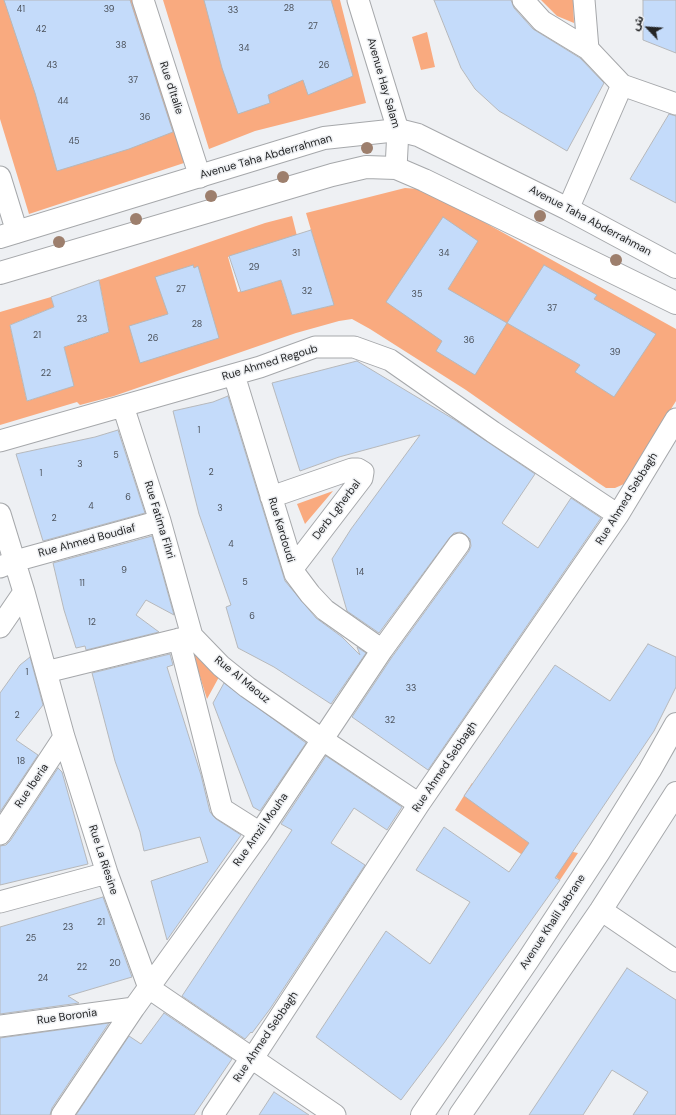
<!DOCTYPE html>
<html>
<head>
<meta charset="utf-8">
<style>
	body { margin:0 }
	#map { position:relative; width:676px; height:1115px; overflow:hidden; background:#eef0f3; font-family:"DM Sans","Noto Sans Arabic",sans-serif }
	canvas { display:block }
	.north { position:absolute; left:628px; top:8px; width:40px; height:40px; -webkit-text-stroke:3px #eef0f3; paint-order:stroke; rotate:295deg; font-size:11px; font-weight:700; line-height:16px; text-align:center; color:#242526 }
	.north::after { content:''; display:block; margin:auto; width:14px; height:18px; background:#242526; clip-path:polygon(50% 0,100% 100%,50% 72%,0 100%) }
</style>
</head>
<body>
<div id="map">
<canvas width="676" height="1115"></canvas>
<div class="north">ش</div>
</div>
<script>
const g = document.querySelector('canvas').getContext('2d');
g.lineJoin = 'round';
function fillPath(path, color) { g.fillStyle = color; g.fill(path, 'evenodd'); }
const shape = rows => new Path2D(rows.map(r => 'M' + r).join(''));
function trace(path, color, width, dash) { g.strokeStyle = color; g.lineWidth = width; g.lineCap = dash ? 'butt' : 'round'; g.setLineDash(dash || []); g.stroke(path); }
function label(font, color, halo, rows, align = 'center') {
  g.font = font + ' "DM Sans",sans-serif'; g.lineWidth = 3; g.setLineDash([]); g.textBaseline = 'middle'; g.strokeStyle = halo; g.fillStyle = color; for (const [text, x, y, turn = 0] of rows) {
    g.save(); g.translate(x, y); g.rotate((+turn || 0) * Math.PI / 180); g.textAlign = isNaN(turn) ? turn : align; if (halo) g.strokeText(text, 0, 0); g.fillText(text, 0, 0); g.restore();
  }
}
fillPath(shape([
	[0,0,135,0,187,162,29,214,0,119],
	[163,0,340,0,366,103,255,131,209,149],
	[541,0,573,0,574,23,557,16],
	[427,32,435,67,421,70,412,37],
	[405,188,419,189,437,196,676,329,676,401,624,484,615,488,606,488,597,482,466,390,370,329,352,319,339,321,296,333,114,396,80,405,77,402,0,425,0,312,51,297,54,307,10,325,27,401,73,386,64,347,109,332,99,280,265,223,292,216,297,236,228,257,238,292,281,280,292,315,333,305,306,213],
	[333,491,305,524,297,504],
	[190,645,219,677,207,699],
	[472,783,573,852,578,853,560,880,455,810]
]), '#f9aa7f');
const building = shape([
	[4,0,130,0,173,132,129,149,57,171,35,93,4,0],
	[204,0,331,0,353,76,308,95,303,80,268,95,270,103,238,114,222,68,204,0],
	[434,0,511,0,514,8,533,29,580,58,604,83,567,151,499,111,475,89,461,68,434,0],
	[643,0,676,0,676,53,643,40,643,0],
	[669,114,676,116,676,203,630,179,669,114],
	[443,217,478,241,448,289,507,323,475,375,436,351,442,341,386,302,443,217],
	[311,230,334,305,292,315,281,280,241,292,229,256,311,230],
	[193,265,194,268,198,266,219,338,140,363,129,326,168,314,155,277,193,265],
	[544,265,597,295,594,299,656,334,614,397,575,372,580,365,507,323,544,265],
	[99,280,109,332,64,347,74,386,27,401,10,325,54,307,51,297,99,280],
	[357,361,455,420,535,474,502,523,538,548,571,498,601,518,428,770,352,717,392,657,469,551,471,546,470,539,466,535,461,532,454,533,450,537,379,633,347,611,332,559,351,529,420,435,339,457,300,471,272,383,357,361],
	[228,396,285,581,316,618,342,637,360,655,357,647,366,653,331,704,274,667,238,648,226,607,231,605,199,514,173,411,213,402,228,396],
	[118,430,145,513,43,541,16,454,95,437,118,430],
	[152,536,174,615,146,600,136,615,159,632,86,650,85,646,76,648,64,610,53,563,152,536],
	[648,644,676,657,676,687,654,731,555,878,560,880,444,1043,401,1100,316,1037,386,931,430,964,470,902,416,870,444,827,509,872,529,843,464,796,555,665,610,701,648,644],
	[170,654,173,665,167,667,201,775,210,812,216,819,241,835,167,940,151,881,208,862,200,837,144,851,140,832,115,761,92,673,170,654],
	[30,657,43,705,16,740,38,755,0,812,0,693,20,665,30,657],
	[224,683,306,743,260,811,253,807,213,703,224,683],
	[326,756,402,807,387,830,354,808,331,843,365,865,270,1009,252,1033,251,1032,245,1039,182,996,292,830,281,824,326,756],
	[58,768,62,772,88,864,0,885,0,846,6,845,10,841,58,768],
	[103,897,132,977,68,996,79,1003,0,1014,0,927,103,897],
	[627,968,676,1000,676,1115,633,1115,648,1092,612,1070,583,1115,529,1115,627,968],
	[164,1013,232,1059,194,1115,76,1115,129,1036,141,1044,164,1013],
	[109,1023,52,1108,50,1115,0,1115,0,1038,109,1023],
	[274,1092,309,1115,259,1115,274,1092]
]);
fillPath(building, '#c4dbfa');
trace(building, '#b6b8bb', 1);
const street = shape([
	[143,0,200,177],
	[358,0,398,130,396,168],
	[523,0,542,21,588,49,622,85,676,104],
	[584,0,588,49],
	[0,177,17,232],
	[568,209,622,85],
	[234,375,295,574,310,594,325,610,382,650],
	[123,406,160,521,192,636],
	[0,441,260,367,315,347,354,347,390,360,493,432,618,515],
	[271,497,352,469,358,469,363,472,362,478,293,568],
	[0,514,24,592,64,737,107,873,149,988,335,1115],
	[0,567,15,561,160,521],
	[0,627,24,592],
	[179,639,222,809,260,833],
	[46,672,192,636,221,666,247,687,323,740,419,804],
	[0,834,64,737],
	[0,902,107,873],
	[601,910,676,961],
	[0,1026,134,1008],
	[62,1115,134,1008,260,833,382,650,459,544],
	[213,1115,245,1067,253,1058,419,804,618,515,676,419]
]);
const secondary = shape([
	[0,237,324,138,398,130,418,135,568,209,676,267],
	[0,273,332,175,366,167,396,168,424,180,676,303]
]);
const primary = shape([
	[422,1115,528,960,599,852,650,770,676,724],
	[460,1115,601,910,676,793]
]);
trace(street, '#a6a8ab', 23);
trace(secondary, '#a6a8ab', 24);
trace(primary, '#a6a8ab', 24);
trace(street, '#fff', 21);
trace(secondary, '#fff', 22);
trace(primary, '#fff', 22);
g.fillStyle = '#9d7f6d';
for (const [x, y] of [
	[367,148],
	[283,177],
	[211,196],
	[540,216],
	[136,219],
	[59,242],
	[616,260]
]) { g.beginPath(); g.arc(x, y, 6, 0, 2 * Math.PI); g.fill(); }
label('9px', '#4c525b', null, [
	["28",289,9],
	["41",21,10],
	["39",109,10],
	["33",233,11],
	["27",313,27],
	["42",41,30],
	["38",121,46],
	["34",244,49],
	["43",52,66],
	["26",324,66],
	["37",133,81],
	["44",63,102],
	["36",145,118],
	["45",74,142],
	["31",296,254],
	["34",444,254],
	["29",254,268],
	["27",181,290],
	["32",307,292],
	["35",417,295],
	["37",552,309],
	["23",82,320],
	["28",197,325],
	["21",37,336],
	["26",153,339],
	["36",469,341],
	["39",615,353],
	["22",46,374],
	["1",199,431],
	["5",116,456],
	["3",80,465],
	["2",211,473],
	["1",41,474],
	["6",128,498],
	["4",91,507],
	["3",220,509],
	["2",54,519],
	["4",231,545],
	["9",124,571],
	["14",360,573],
	["5",245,583],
	["11",82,584],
	["6",252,617],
	["12",92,623],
	["1",27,673],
	["33",411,689],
	["2",17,716],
	["32",390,721],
	["18",21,762],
	["21",101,923],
	["23",68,928],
	["25",31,939],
	["20",115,964],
	["22",82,968],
	["24",43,979]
]);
label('11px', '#242526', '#eef0f3', [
	["Avenue Hay Salam",383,83,74],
	["Rue d'Italie",171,88,72],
	["Avenue Taha Abderrahman",266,157,-16],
	["Avenue Taha Abderrahman",590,221,28],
	["Rue Ahmed Regoub",270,363,-17],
	["Rue Ahmed Sebbagh",627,499,-58],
	["Derb Lgherbal",337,510,-53],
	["Rue Fatima Fihri",159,520,73],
	["Rue Kardoudi",281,530,73],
	["Rue Ahmed Boudiaf",87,541,-15],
	["Rue Al Maouz",242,680,39],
	["Rue Ahmed Sebbagh",445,767,-56],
	["Rue Iberia",32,786,-56],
	["Rue Amzil Mouha",261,830,-55],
	["Rue La Riesine",103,860,72],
	["Avenue Khalil Jabrane",553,922,-57],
	["Rue Boronia",67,1017,-8],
	["Rue Ahmed Sebbagh",266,1037,-56]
]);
</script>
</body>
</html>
